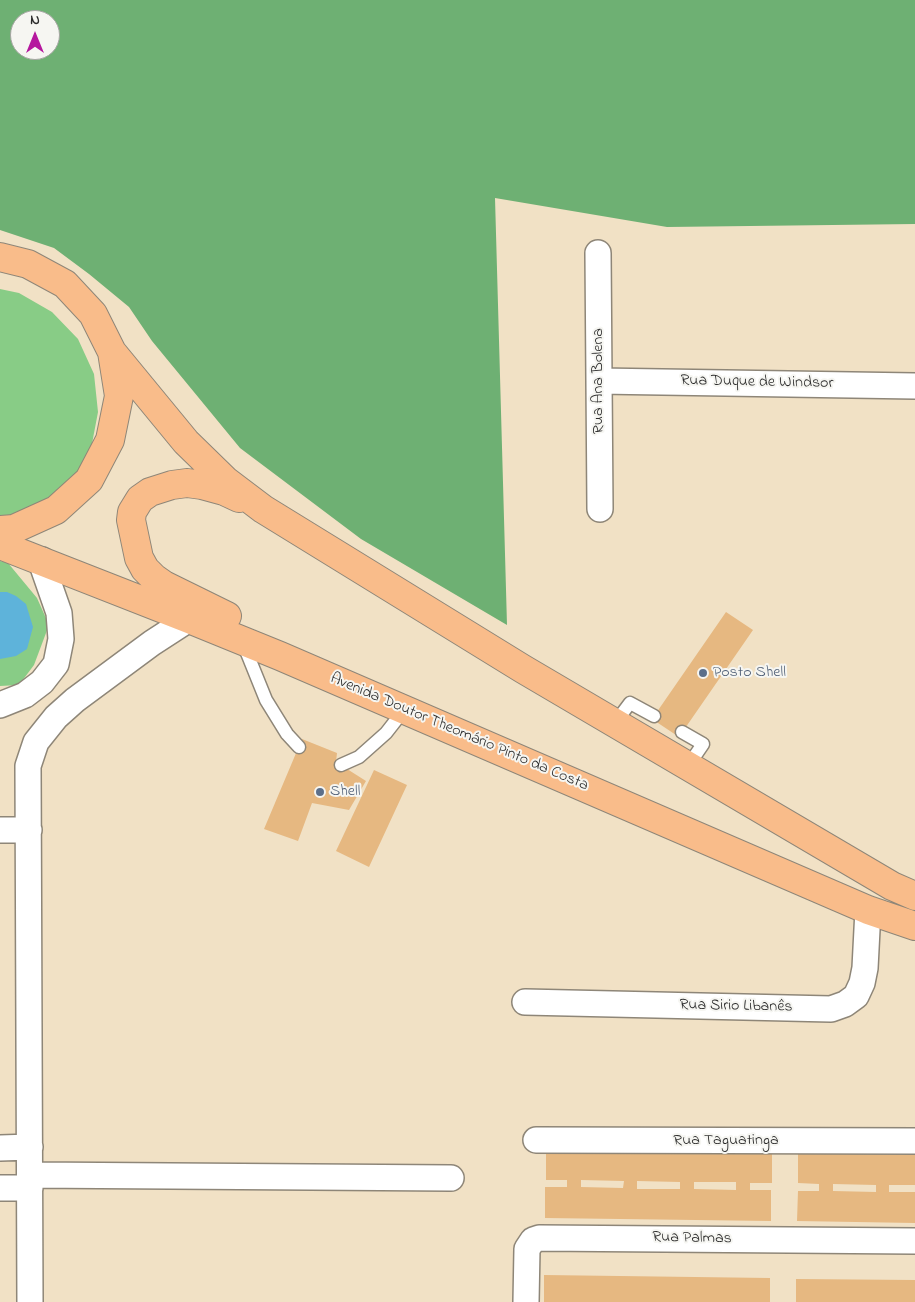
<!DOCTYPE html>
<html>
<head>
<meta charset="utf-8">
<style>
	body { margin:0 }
	#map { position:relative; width:915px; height:1302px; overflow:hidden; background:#f1e1c5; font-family:"Indie Flower",sans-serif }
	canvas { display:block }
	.north { position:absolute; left:10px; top:10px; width:50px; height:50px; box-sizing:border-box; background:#f6f6f2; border:1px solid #a5a5a2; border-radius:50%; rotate:0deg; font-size:14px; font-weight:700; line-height:20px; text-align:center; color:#2b2b2b }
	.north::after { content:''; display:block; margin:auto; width:18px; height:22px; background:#b5179e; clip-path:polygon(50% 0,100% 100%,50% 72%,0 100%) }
</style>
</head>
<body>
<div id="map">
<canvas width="915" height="1302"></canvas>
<div class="north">N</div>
</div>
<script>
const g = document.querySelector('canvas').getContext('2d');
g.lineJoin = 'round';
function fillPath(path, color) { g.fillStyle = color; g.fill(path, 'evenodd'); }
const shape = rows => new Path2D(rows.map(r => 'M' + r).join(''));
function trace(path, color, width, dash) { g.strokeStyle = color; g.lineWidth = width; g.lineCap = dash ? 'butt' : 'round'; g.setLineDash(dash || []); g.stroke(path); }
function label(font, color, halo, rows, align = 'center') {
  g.font = font + ' "Indie Flower",sans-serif'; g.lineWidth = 4; g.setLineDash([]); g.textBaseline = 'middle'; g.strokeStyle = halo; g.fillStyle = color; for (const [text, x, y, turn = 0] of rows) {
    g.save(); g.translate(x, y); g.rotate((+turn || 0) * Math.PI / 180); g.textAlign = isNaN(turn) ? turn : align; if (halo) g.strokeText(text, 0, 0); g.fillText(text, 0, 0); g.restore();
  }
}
fillPath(shape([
	[0,289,19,293,52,312,78,339,94,374,98,412,91,449,73,482,45,508,0,526],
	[0,561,8,563,37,598,49,625,34,665,19,685,0,686]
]), '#88cc86');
fillPath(shape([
	[0,0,915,0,915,224,667,227,495,198,507,625,361,539,240,448,152,341,129,307,89,274,54,248,0,230],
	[20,20,50,20,50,50,20,50]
]), '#6eb073');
fillPath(shape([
	[0,592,7,592,16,596,26,604,33,627,27,649,16,656,0,659]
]), '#5eb3da');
fillPath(shape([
	[726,612,753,630,679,737,652,719],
	[302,739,337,753,336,762,366,781,349,810,312,803,298,841,264,829],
	[374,770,407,785,369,867,336,851],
	[546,1149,772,1153,772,1183,750,1183,750,1190,771,1190,771,1221,545,1218,545,1187,567,1187,567,1180,546,1180],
	[581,1180,624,1181,623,1188,581,1187],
	[637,1181,680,1182,680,1189,637,1189],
	[694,1182,736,1182,736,1190,694,1189],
	[798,1153,915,1155,915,1185,889,1185,889,1192,915,1192,915,1223,797,1221,798,1191,819,1191,819,1184,798,1183],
	[833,1184,876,1185,876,1192,833,1191],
	[544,1275,770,1278,770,1302,544,1302],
	[796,1279,915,1280,915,1302,796,1302]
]), '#e6b881');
const lane = shape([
	[243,643,266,700,287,734,299,747],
	[615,723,630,703,654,716],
	[682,732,703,744,688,766],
	[341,765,359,757,386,733,404,710]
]);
const street = shape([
	[598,253,600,509],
	[599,381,915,386],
	[0,705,25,695,42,682,56,664,61,639,59,613,44,570,42,560],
	[0,830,29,830],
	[525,1002,831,1009,845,1004,856,996,862,983,865,968,868,910],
	[536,1140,915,1141],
	[0,1148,30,1147],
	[30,1175,451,1178],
	[0,1188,30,1188],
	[30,1302,28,766,36,742,56,717,75,700,152,643,189,619],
	[526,1302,527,1249,533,1240,539,1238,915,1241]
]);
const primary = shape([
	[0,257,28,264,65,284,93,314,112,352,119,396,110,440,89,480,56,510,14,529,0,530],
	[112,352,186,442,226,481,263,509,523,669,892,886,915,896],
	[0,545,189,619,280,656,868,910,915,926],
	[227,616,164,585,154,578,145,569,139,558,131,520,132,512,140,499,150,492,172,485,187,483,202,485,224,491,239,498]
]);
trace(lane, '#8e8678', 15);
trace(street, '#8e8678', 28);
trace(primary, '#8e8678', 30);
trace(lane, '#fff', 12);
trace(street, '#fff', 25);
trace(primary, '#f9bc8a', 28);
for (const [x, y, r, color] of [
	[703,673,5,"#5c6f8a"],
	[320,792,5,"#5c6f8a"]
]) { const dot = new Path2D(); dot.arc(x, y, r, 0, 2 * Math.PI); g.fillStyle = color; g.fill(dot); trace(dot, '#f6f6f2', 2); }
label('16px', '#2b2b2b', '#f6f6f2', [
	["Rua Ana Bolena",599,381,-90],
	["Rua Duque de Windsor",757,383,1],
	["Avenida Doutor Theomário Pinto da Costa",459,733,23],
	["Rua Sirio Libanês",736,1007,1],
	["Rua Taguatinga",726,1141],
	["Rua Palmas",692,1239,1]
]);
label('16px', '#4e5e75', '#f6f6f2', [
	["Posto Shell",713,673],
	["Shell",330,792]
], 'left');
</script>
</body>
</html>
